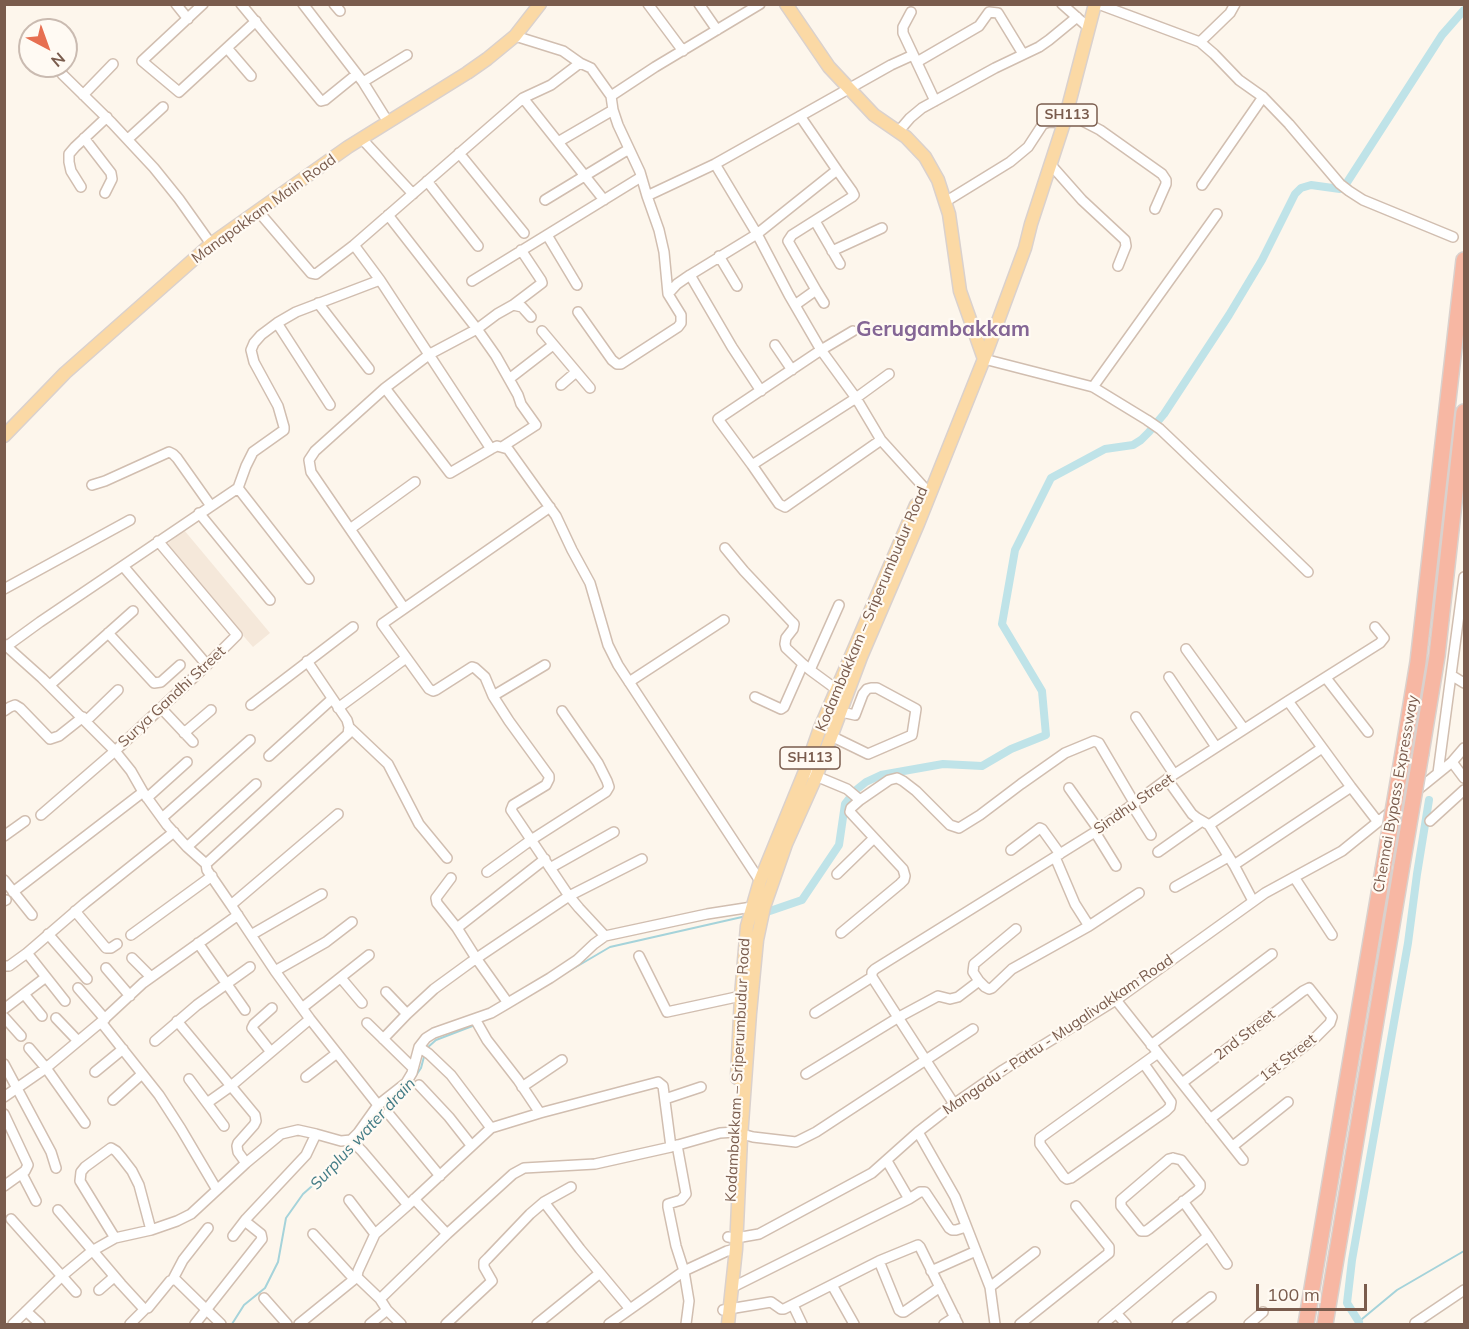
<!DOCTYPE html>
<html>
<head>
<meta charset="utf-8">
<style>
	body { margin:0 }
	#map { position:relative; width:1469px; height:1329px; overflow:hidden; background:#fdf6ec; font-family:Mulish,sans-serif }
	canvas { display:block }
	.frame { position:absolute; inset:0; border:6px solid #7a5c4d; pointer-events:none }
	.north { position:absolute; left:18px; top:18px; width:60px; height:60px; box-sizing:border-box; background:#fffaf3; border:2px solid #cabbb1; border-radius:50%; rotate:139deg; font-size:16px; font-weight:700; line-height:24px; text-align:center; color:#7a5c4d }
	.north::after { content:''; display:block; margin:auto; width:21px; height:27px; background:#e76f51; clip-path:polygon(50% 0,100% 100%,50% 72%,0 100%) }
	.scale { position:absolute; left:1256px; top:1284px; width:111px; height:27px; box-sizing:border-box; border:3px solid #7a5c4d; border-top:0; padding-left:8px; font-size:18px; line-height:21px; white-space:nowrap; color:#7a5c4d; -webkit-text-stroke:4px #fffaf3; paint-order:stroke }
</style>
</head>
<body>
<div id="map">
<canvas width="1469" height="1329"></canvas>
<div class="frame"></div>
<div class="north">N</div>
<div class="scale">100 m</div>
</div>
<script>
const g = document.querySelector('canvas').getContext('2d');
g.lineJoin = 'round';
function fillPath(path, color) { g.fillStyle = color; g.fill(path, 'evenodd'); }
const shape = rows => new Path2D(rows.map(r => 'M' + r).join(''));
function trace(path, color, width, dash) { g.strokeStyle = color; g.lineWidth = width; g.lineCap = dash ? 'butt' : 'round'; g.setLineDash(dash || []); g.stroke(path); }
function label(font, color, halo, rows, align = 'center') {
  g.font = font + ' Mulish,sans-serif'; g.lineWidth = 4.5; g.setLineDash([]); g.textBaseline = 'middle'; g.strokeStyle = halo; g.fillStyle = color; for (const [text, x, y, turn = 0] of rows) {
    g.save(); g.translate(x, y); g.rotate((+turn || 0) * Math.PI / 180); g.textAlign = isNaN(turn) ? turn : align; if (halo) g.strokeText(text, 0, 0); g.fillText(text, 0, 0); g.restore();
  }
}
fillPath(shape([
	[184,530,270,633,253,647,165,546]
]), '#f5e8da');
trace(shape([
	[564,974,610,947,742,917],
	[427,1048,436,1040,475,1025],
	[413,1080,421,1068,425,1053],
	[365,1130,403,1091],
	[232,1324,244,1305,265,1288,278,1262,286,1218,303,1194,336,1165,352,1146],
	[1356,1324,1397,1290,1464,1251]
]), '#a5d3da', 2);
trace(shape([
	[764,913,802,900,839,845,845,804,856,790,866,782,881,775,943,764,982,766,1011,749,1046,735,1042,691,1002,624,1015,550,1051,478,1105,449,1133,445,1141,440,1149,432,1164,414,1229,315,1262,260,1295,194,1301,188,1311,185,1340,189,1346,184,1442,35,1464,10],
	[1359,1322,1347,1303,1352,1260,1408,943,1417,874,1429,800]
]), '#bfe3e8', 8);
const minor = shape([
	[176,4,188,19],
	[203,4,142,61,179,92,256,21],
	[241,4,321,101,325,100,357,74],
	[303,4,363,82,388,122],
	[334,4,340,11],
	[648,4,683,51],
	[699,4,717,30],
	[1062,4,1089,28],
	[1098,4,1200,42,1214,54,1239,80,1263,97,1289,124,1340,184,1349,191,1363,200,1453,237],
	[911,12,903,27,903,33,935,101],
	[515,36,563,51,580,63],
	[1200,42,1230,13,1235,4],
	[227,48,251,76],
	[913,55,891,65,715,164,757,234,789,295,821,350,856,398,881,440,929,493],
	[917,62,979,26,989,12,998,13,1023,54],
	[62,74,112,123,154,168,179,199,211,244],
	[363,82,407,55],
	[83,95,113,64],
	[523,98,604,200],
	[1067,113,1100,130,1162,174,1166,180,1166,184,1155,209],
	[898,132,910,118,922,108,995,68,1039,47,1049,40,1077,17],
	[84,138,111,173,112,179,105,193],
	[128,139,163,107],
	[362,139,413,194],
	[558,142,613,110],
	[459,153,524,233],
	[715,164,647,196,640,172,618,125,613,110,611,96,655,67,760,4],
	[1051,165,1082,200,1125,240,1126,246,1118,266],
	[427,181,478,246],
	[1202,185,1263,97],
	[81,187,71,171,69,162,69,154,75,147,107,117],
	[545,200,629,149],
	[945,202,1010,162,1028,147,1043,124,1049,122,1064,123],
	[258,211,311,273,316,274,354,245],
	[388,215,477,329,497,314,513,305,522,307,531,317],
	[815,221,840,264],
	[547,235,577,285],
	[832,251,882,228],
	[719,256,737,286],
	[380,280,491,449,450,473,385,388],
	[472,281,641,177],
	[816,290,824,303],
	[668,294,677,284,690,275],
	[318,303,369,369],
	[513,305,542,283,541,280,521,250],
	[795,305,816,290,788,241,792,235,852,197,854,195,852,191,837,170],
	[578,312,612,360,617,364,621,364,678,327,681,323,681,315,668,294,664,252,659,230,647,196],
	[542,331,590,388],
	[775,345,792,370],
	[984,359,1093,387,1147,420,1160,429,1180,448,1308,572],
	[509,379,553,345],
	[561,385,576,372],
	[1093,387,1217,214],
	[761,391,732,347,690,275,757,234,837,170,800,116],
	[330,405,277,323,296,312,380,280,354,245,523,98,551,85,580,63,591,68,611,96],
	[881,440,785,507,779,504,752,465,856,398,889,374],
	[491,449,497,446,508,449,556,516,572,550,590,583,608,645,618,665,760,881],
	[752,465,718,419,821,350,853,331],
	[92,485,105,481,169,452,173,454,177,458,211,506],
	[238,488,246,466,253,452,284,430,284,427,278,406,254,362,251,350,254,343,261,335,277,323],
	[199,513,270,600],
	[350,529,415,482],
	[725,548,744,571,792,622,794,624,793,629,786,638,785,644,786,648,803,664],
	[123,566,207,665],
	[4,589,130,520],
	[404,608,311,472,309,460,315,451,385,388,430,354,477,329,496,356,518,395,521,404,536,425,502,447],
	[108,633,154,683,161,682,180,665],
	[4,644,42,678,115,751,131,771,143,792,13,892],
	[7,646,40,622,238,488,309,579],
	[1186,649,1244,729],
	[810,670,840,692],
	[1451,675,1464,683],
	[1169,677,1216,747],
	[1326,678,1368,732],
	[629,682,724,620],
	[50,685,133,611],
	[493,696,485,677,475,668,472,667,436,690,433,691,429,689,382,624,550,507],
	[755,697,781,709,784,707,803,664,810,670,839,605],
	[1288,701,1351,787,1378,822],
	[251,705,353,627],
	[161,708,193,742],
	[338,708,406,658],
	[4,711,10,707,15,705,20,708,50,739,59,736,83,717],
	[1136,717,1174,774],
	[86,721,118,690],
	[349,727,388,764,419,824,447,858],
	[184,733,211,710],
	[831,736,868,754,912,735,916,709,877,688,871,688,867,689,863,694,855,715,841,712],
	[269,756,332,699],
	[1452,762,1464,778],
	[1438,773,1464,577],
	[811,774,847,789,860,800,889,780,897,778,903,781,916,791,950,825,959,828,980,815,1021,784,1065,753,1094,741,1099,743,1135,804],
	[1167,779,1192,814,1197,818,1209,825,1234,865,1253,901],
	[1069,788,1098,829],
	[143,792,167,825,187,847,206,864,348,734,349,727,347,720,307,661],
	[147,798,187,762],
	[1132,805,1151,835],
	[41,815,115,751,207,665,237,635,158,541],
	[162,818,250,740],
	[1430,821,1464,790],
	[1209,825,1322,748],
	[1095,832,1116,866],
	[4,836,25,821],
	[187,847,256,784],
	[1011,850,1040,828,1042,829,1060,854],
	[1158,852,1202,821],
	[1055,857,1075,904,1089,926],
	[206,864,207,870,231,905,338,814],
	[1234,865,1351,787],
	[550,868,614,832],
	[487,872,531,840,606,792,609,787,607,781,598,763,562,711],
	[837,874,874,838],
	[1294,877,1332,935],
	[451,878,436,898,437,903,457,928,476,958,508,1003],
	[4,880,32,915],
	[1175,887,1228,857],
	[4,901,6,900],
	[231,905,275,971,310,1019,378,1105],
	[75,911,106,948,111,948,117,944],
	[457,928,545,859],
	[1016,929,974,964,973,972,979,981,985,987,989,989,992,988,1012,969,1089,926,1139,893],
	[841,933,900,884,904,880,905,876,903,869,850,812,851,808,860,800],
	[48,934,87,979],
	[131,935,212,876],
	[251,935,322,894],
	[605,936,579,908,569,896,642,859],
	[198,943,245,1010],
	[27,953,65,1001],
	[639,956,667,1012,741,996],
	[132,958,151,977],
	[4,966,9,966,27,953,85,903,174,832],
	[106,968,130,996],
	[275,971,326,942,352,922],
	[872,977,872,972,875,969,1095,832,1167,779,1288,701,1380,643,1384,638,1375,627],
	[872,977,954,1104],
	[341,978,362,1003],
	[78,988,105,1019],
	[386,992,407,1014],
	[24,994,42,1016],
	[1116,1000,1243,1160],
	[302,1008,369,955],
	[4,1009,46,977],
	[815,1013,872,977],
	[4,1017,21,1036],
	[56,1018,78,1041],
	[475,1019,487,1040,518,1080,540,1113],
	[177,1021,255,1115,256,1121,254,1125,238,1143,237,1146,238,1152,246,1163],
	[101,1022,143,983,238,915],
	[367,1023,413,1068],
	[383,1039,407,1014,434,989,471,962,569,896,511,810,513,805,546,785,549,779,549,776,509,721,493,696,545,665],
	[155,1041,197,1005,250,967],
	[1151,1045,1272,954],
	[419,1047,429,1054,451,1075,491,1128],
	[29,1048,46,1068,85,1123],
	[271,1052,252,1028,254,1024,272,1008],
	[4,1064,51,1152,56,1168],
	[1144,1064,1171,1102,1170,1107,1166,1111,1071,1178,1067,1179,1064,1177,1040,1144,1040,1138,1158,1053],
	[95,1072,123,1049],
	[806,1074,899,1017,938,996,950,999,958,997,979,981],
	[306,1077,337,1053],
	[189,1079,224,1126],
	[1182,1083,1303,991,1309,988,1332,1017,1330,1023,1315,1038,1210,1119],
	[419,1085,449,1117,471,1145],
	[522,1087,562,1060],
	[4,1097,46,1068,101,1022,159,1095,181,1129,217,1190],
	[665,1099,701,1087],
	[113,1100,142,1074],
	[207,1103,231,1086,310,1019],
	[388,1113,440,1176],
	[4,1114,28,1165,25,1171,4,1186],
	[918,1132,955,1197,990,1287,995,1324],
	[351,1140,358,1133,378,1105,406,1083,412,1073,419,1047,426,1038,434,1033,491,1013,508,1003,550,978,577,960,594,944,605,936,707,914,752,907,757,907],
	[351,1140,362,1151,408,1205,491,1128,540,1113,658,1082,663,1086,671,1147],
	[677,1145,686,1194,681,1200,668,1204,668,1207,676,1246,684,1271,689,1301,686,1324],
	[1233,1146,1288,1102],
	[1173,1158,1181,1160,1200,1184,1200,1187,1198,1190,1149,1229,1146,1231,1141,1231,1121,1206,1121,1200,1169,1159,1173,1158],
	[22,1174,36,1201],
	[414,1199,447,1234],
	[909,1199,920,1192,925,1192,949,1228,952,1230,956,1230,966,1227],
	[349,1200,375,1234],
	[544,1202,580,1249,630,1309],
	[58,1210,121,1284,144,1309,148,1308,170,1281,175,1279,221,1324],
	[11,1219,76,1292],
	[313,1234,354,1279],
	[233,1236,246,1219],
	[1208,1236,1227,1264],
	[728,1237,736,1238,759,1234,872,1173,918,1132,954,1104,1003,1070,1116,1000,1265,893,1342,851,1452,762,1464,748],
	[115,1238,80,1181,81,1172,85,1167,111,1148,116,1151,122,1158,132,1171,139,1185,151,1230],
	[879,1261,899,1310,902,1312,904,1312,940,1287],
	[931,1271,976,1251],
	[173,1279,183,1260,208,1228],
	[832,1285,854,1324],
	[990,1287,1035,1252],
	[731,1288,909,1199,887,1161],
	[99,1290,114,1277],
	[264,1298,287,1324],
	[380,1299,357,1277,358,1271,375,1234,408,1205],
	[793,1305,802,1324],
	[723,1310,771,1302,781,1309,784,1309,879,1261,918,1245,920,1247,958,1324],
	[26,1311,40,1324],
	[1116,1313,1126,1324],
	[1415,1323,1464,1290],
	[13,1324,62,1276,92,1251,115,1238,151,1230,177,1221,191,1214,246,1163,281,1134,298,1130,316,1134,341,1141,351,1140],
	[130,1324,145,1309],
	[195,1324,262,1239,261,1234,246,1222,246,1219,306,1155,316,1134],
	[299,1324,357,1277],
	[370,1324,387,1310],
	[401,1324,387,1310,380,1299,447,1234,513,1174,524,1168,595,1164,671,1147,720,1133,735,1132,753,1137,796,1142,816,1132,973,1029],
	[446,1324,492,1281,484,1267,484,1262,488,1258,530,1214,544,1202,571,1187],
	[537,1324,600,1273],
	[609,1324,684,1271,727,1251,736,1249],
	[944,1324,955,1317],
	[1020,1324,1109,1253,1109,1247,1076,1206],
	[1103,1324,1208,1236,1183,1201],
	[1177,1324,1211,1297],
	[1249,1324,1263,1312]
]);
const major = shape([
	[786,4,829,67,874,115,906,137,925,157,938,180,949,214,960,291,984,359],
	[4,436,65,373,211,244,348,147,467,73,487,59,515,36,540,4],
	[737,1078,741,996,747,926,760,881,805,771,820,728,916,505],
	[728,1324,736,1249,741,1138,750,1013,757,940,764,907,786,844,816,777,861,657,918,524,984,359,1025,248,1031,224,1064,123,1095,4]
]);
const highway = shape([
	[1421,753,1437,656,1464,412],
	[1402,759,1418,662,1464,260],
	[1306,1324,1383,870],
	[1325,1324,1402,865]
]);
trace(minor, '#d1beb0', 12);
trace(major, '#dad1cd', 15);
trace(highway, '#dad1cd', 18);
trace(minor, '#fff', 9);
trace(major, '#fbd9a5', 12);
trace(highway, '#f7b7a3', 15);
const highwayBridge = shape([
	[1402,865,1421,753],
	[1383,870,1402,759]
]);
trace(highwayBridge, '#dad1cd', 18, []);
trace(highwayBridge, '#f7b7a3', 15);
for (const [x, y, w] of [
	[1067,115,60],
	[810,758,60]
]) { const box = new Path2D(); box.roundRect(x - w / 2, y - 11, w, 22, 4.5); g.fillStyle = '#fffaf3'; g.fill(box); trace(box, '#7a5c4d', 1.5); }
label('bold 14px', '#7a5c4d', null, [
	["SH113",1067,115],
	["SH113",810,758]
]);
label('15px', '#7a5c4d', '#fffaf3', [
	["Manapakkam Main Road",264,209,-36],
	["Kodambakkam – Sriperumbudur Road",872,609,-67],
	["Surya Gandhi Street",172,697,-43],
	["Chennai Bypass Expressway",1396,794,-80],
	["Sindhu Street",1134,804,-35],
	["Mangadu - Pattu - Mugalivakkam Road",1058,1035,-34],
	["2nd Street",1245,1035,-38],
	["1st Street",1288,1058,-38],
	["Kodambakkam – Sriperumbudur Road",738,1070,-87]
]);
label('italic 16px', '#437c86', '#fffaf3', [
	["Surplus water drain",363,1134,-47]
]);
label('bold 21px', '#846695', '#fffaf3', [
	["Gerugambakkam",943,330]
]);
</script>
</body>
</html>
